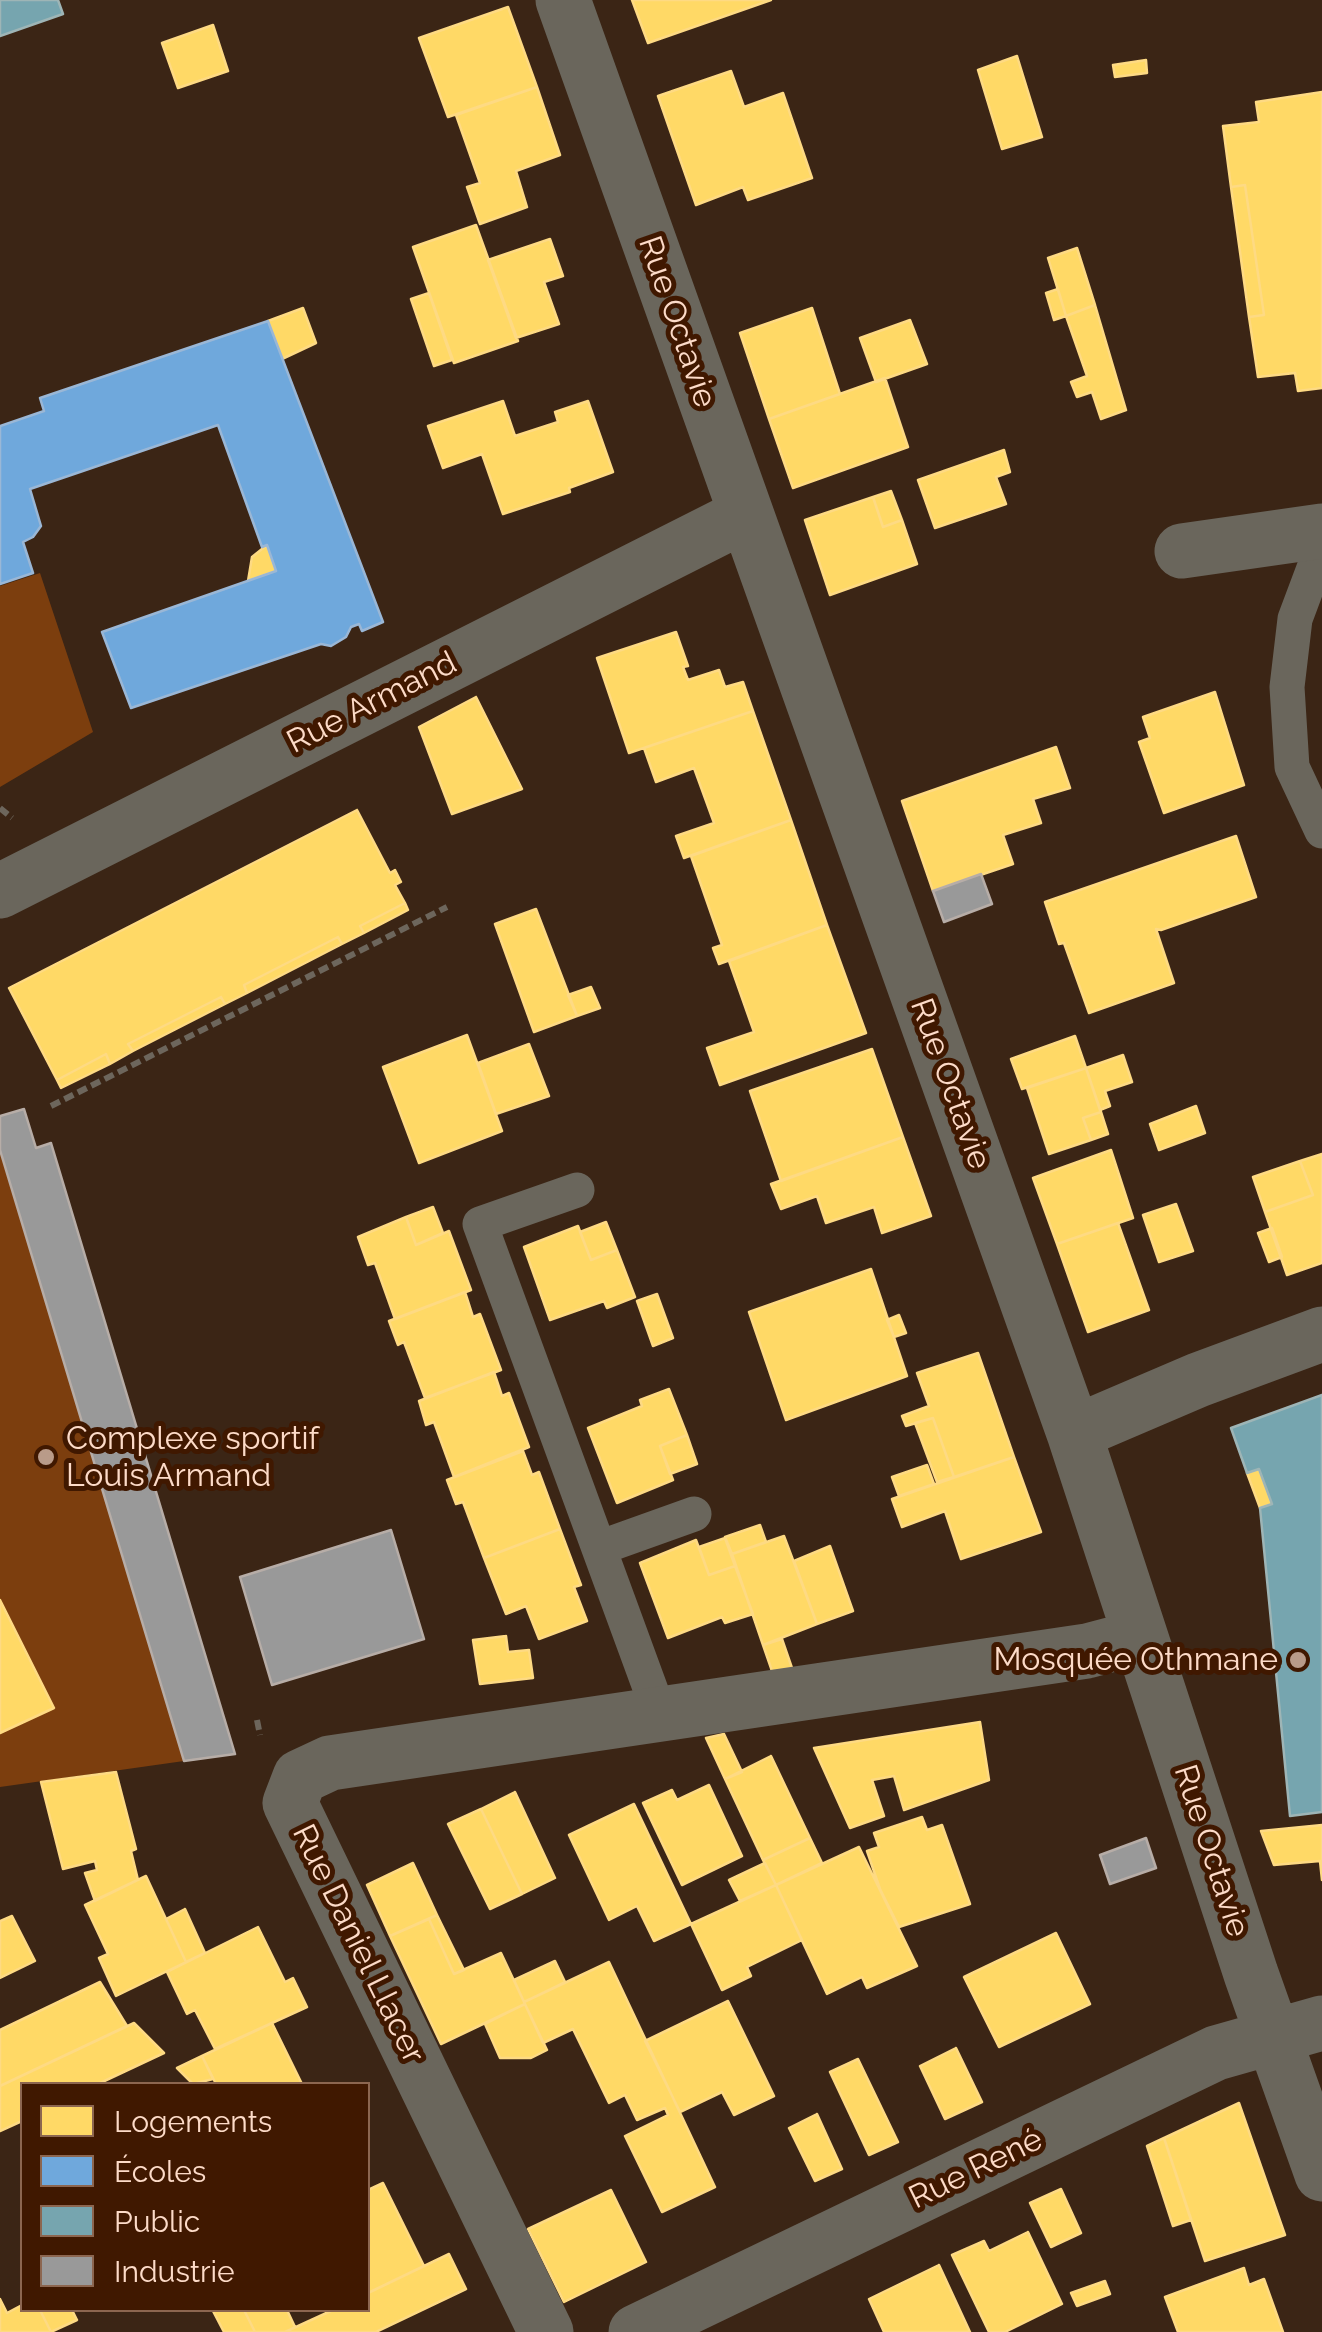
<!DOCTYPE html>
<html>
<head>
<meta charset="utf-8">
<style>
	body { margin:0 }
	#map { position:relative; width:1322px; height:2332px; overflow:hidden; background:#3b2515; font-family:Raleway,sans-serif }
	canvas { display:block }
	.legend { position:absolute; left:20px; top:2082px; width:350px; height:230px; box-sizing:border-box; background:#401800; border:2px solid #8c6650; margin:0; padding:12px 18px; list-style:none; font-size:30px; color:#fddbc8 }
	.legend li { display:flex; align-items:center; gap:20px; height:50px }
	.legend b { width:50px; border:2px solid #8c6650 }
</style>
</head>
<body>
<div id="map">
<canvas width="1322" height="2332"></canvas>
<ul class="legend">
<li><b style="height:28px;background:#ffd966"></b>Logements</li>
<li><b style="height:28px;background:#6fa8dc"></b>Écoles</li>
<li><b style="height:28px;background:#76a5af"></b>Public</li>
<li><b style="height:28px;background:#999"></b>Industrie</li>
</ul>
</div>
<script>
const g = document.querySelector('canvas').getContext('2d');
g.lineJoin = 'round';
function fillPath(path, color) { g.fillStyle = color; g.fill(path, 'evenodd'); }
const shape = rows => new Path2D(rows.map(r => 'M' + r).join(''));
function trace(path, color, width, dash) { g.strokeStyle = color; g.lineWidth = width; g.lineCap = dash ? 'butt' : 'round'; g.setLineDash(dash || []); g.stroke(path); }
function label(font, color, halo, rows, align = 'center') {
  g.font = font + ' Raleway,sans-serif'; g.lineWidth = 10; g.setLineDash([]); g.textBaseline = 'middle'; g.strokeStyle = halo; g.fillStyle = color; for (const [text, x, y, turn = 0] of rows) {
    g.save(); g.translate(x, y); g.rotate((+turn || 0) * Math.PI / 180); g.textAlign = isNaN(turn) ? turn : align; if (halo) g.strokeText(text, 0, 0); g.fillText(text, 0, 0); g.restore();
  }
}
fillPath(shape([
	[40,573,93,732,0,787,0,586],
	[0,1152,184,1761,0,1787]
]), '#7c3e0e');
const homes = shape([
	[632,0,771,0,648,43,632,0],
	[508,7,537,87,448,117,419,38,508,7],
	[213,25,228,71,178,88,162,43,213,25],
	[1017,56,1042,137,1002,149,978,70,1017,56],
	[1146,60,1147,73,1115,77,1113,65,1146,60],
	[731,71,744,107,783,93,812,178,748,200,743,187,696,205,658,96,731,71],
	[537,87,560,155,516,171,527,207,480,224,467,187,480,183,456,115,537,87],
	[1322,92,1322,388,1298,391,1295,373,1258,377,1249,317,1264,315,1245,185,1231,187,1223,126,1259,122,1256,102,1322,92],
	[1245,185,1264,315,1249,317,1231,187,1245,185],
	[476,225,518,341,454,363,413,247,476,225],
	[550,239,563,276,544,282,559,324,516,338,488,260,550,239],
	[1077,248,1095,305,1066,316,1048,258,1077,248],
	[1058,289,1066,316,1054,320,1046,293,1058,289],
	[429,293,452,360,434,366,411,299,429,293],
	[1095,305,1126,410,1101,419,1092,392,1077,397,1071,382,1087,376,1066,316,1095,305],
	[303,308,316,343,282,359,268,321,303,308],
	[812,308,840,394,769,419,740,333,812,308],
	[910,320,927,364,876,382,860,338,910,320],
	[885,378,908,447,793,488,769,419,885,378],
	[503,401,515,436,558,422,555,412,588,401,613,472,569,488,570,492,503,514,482,454,443,468,428,426,503,401],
	[1004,450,1010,472,996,477,1006,504,935,528,918,480,1004,450],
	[891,491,902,520,883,527,873,497,891,491],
	[873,497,883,527,902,520,917,564,830,595,805,520,873,497],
	[267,545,276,571,248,581,252,557,267,545],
	[676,632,688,666,683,667,688,680,719,670,725,687,743,682,753,711,629,753,597,658,676,632],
	[1215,692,1244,785,1164,813,1139,742,1150,738,1143,717,1215,692],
	[476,697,522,789,452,814,419,727,476,697],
	[753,711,791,820,684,858,676,836,714,823,694,768,656,782,644,748,753,711],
	[1056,747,1070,788,1033,799,1041,823,1003,835,1013,864,933,891,902,801,1056,747],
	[357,810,390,873,395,870,401,882,395,885,405,903,360,926,364,933,342,944,338,937,244,985,247,993,225,1004,221,997,128,1044,133,1051,110,1064,106,1054,57,1080,9,988,357,810],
	[791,820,827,925,719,964,713,948,722,945,691,856,791,820],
	[1236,836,1256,897,1161,930,1156,929,1174,983,1089,1013,1064,943,1059,944,1045,902,1236,836],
	[405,903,408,910,364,933,360,926,405,903],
	[536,909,577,1016,534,1032,495,924,536,909],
	[827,925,866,1033,720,1085,707,1048,754,1032,729,961,827,925],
	[338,937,342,944,247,993,244,985,338,937],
	[591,987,600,1008,577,1016,568,995,591,987],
	[221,997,225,1004,133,1051,128,1044,221,997],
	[467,1035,502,1131,419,1163,383,1067,467,1035],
	[1075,1036,1086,1068,1022,1089,1011,1059,1075,1036],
	[529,1044,549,1096,496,1114,478,1063,529,1044],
	[872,1049,903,1137,781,1181,750,1091,872,1049],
	[106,1054,110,1064,61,1088,57,1080,106,1054],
	[1123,1055,1132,1082,1105,1091,1110,1106,1100,1110,1086,1068,1123,1055],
	[1086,1068,1101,1112,1083,1118,1091,1140,1049,1154,1027,1088,1086,1068],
	[1196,1106,1205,1133,1159,1150,1150,1124,1196,1106],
	[1101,1112,1108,1134,1091,1140,1083,1118,1101,1112],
	[903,1137,931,1216,882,1233,874,1207,826,1223,817,1196,781,1209,771,1184,903,1137],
	[1111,1150,1133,1218,1057,1244,1033,1178,1111,1150],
	[1322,1154,1322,1263,1287,1275,1265,1212,1313,1195,1300,1161,1322,1154],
	[1300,1161,1313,1195,1265,1212,1253,1177,1300,1161],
	[1176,1204,1193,1251,1159,1262,1143,1215,1176,1204],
	[433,1207,443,1233,416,1245,406,1217,433,1207],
	[406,1217,416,1245,449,1231,471,1290,395,1319,375,1263,368,1265,358,1237,406,1217],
	[606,1222,617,1250,591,1260,580,1232,606,1222],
	[1118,1223,1149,1310,1088,1332,1057,1244,1118,1223],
	[578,1226,591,1260,617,1250,635,1297,607,1308,604,1301,550,1320,524,1247,578,1226],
	[1272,1228,1282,1257,1269,1262,1258,1233,1272,1228],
	[871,1269,907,1376,786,1420,749,1312,871,1269],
	[465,1292,473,1317,480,1314,501,1370,425,1398,404,1342,398,1345,389,1321,465,1292],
	[657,1294,673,1338,653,1346,637,1301,657,1294],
	[899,1315,906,1333,894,1337,887,1320,899,1315],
	[978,1353,1014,1457,954,1477,933,1418,906,1426,902,1416,929,1406,917,1373,978,1353],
	[494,1372,502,1396,509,1393,529,1447,454,1477,434,1422,426,1425,419,1401,494,1372],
	[669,1389,687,1435,660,1446,673,1480,617,1503,588,1428,642,1406,640,1400,669,1389],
	[933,1418,954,1477,937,1482,915,1423,933,1418],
	[687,1435,697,1464,670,1474,660,1446,687,1435],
	[523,1451,532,1475,539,1472,560,1529,484,1558,463,1502,456,1504,447,1480,523,1451],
	[1014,1457,1041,1532,961,1559,945,1511,902,1527,892,1499,1014,1457],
	[927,1465,934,1484,899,1496,892,1477,927,1465],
	[1259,1469,1272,1504,1260,1508,1247,1473,1259,1469],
	[760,1525,766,1542,732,1554,725,1537,760,1525],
	[560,1529,581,1585,574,1587,587,1621,539,1639,526,1606,506,1614,484,1558,560,1529],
	[784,1536,817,1624,763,1645,732,1554,784,1536],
	[725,1538,735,1566,709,1575,699,1547,725,1538],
	[696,1540,709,1575,735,1566,753,1614,725,1623,722,1617,668,1638,640,1563,696,1540],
	[830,1546,853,1611,817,1624,794,1561,830,1546],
	[1318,1590,1322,1603,1322,1656,1315,1658,1294,1599,1318,1590],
	[0,1600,54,1708,0,1733,0,1600],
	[506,1636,508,1652,529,1650,533,1678,480,1684,473,1640,506,1636],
	[782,1639,792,1668,772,1671,763,1645,782,1639],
	[980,1722,989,1780,904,1810,894,1776,872,1780,884,1816,850,1828,814,1748,980,1722],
	[724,1734,742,1772,725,1779,706,1738,724,1734],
	[771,1756,810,1838,763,1860,725,1779,771,1756],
	[116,1772,136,1849,131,1851,138,1880,95,1901,85,1873,97,1870,95,1861,63,1869,41,1782,116,1772],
	[709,1785,742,1856,682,1885,643,1803,672,1790,677,1800,709,1785],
	[515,1792,555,1878,522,1894,481,1809,515,1792],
	[634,1804,691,1924,654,1941,637,1906,609,1920,569,1835,634,1804],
	[481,1809,522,1894,490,1909,448,1824,481,1809],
	[922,1817,927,1830,942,1825,970,1904,899,1927,880,1889,867,1851,879,1847,874,1833,922,1817],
	[1322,1825,1322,1880,1320,1861,1274,1865,1261,1831,1322,1825],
	[810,1838,822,1863,776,1885,763,1860,810,1838],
	[859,1847,917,1966,867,1988,862,1977,827,1994,776,1885,859,1847],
	[413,1863,437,1915,390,1936,367,1885,413,1863],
	[765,1863,776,1885,740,1901,729,1880,765,1863],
	[146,1876,186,1962,116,1996,99,1958,108,1954,85,1905,146,1876],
	[776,1885,802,1940,747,1967,751,1976,722,1990,691,1924,776,1885],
	[185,1909,205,1953,186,1962,166,1919,185,1909],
	[437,1915,464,1970,454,1974,429,1919,437,1915],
	[12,1916,35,1961,0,1978,0,1921,12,1916],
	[429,1919,454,1974,501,1953,525,2004,441,2044,390,1936,429,1919],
	[258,1927,285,1982,293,1978,307,2007,215,2049,195,2010,187,2014,167,1972,258,1927],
	[1056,1933,1090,2004,999,2047,964,1977,1056,1933],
	[555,1961,565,1982,524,2002,514,1980,555,1961],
	[609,1962,715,2187,662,2212,625,2136,668,2115,665,2108,637,2120,625,2095,609,2103,573,2029,543,2043,524,2002,609,1962],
	[100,1982,127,2026,0,2086,0,2030,100,1982],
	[728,2001,774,2096,734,2115,722,2092,680,2112,645,2041,728,2001],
	[525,2004,547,2050,531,2058,500,2058,485,2024,525,2004],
	[134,2023,164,2053,98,2084,22,2084,22,2121,0,2131,0,2086,134,2023],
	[272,2023,302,2084,216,2084,202,2056,272,2023],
	[956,2048,982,2102,945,2119,920,2066,956,2048],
	[202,2056,213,2079,193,2084,177,2068,202,2056],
	[858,2059,898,2142,869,2155,830,2072,858,2059],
	[1239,2103,1285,2235,1205,2261,1164,2138,1239,2103],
	[817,2114,842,2169,815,2181,789,2128,817,2114],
	[1164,2138,1191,2220,1173,2226,1147,2146,1164,2138],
	[383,2183,424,2266,368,2293,368,2190,383,2183],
	[1061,2189,1081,2233,1051,2247,1030,2203,1061,2189],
	[611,2190,646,2262,564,2302,528,2229,611,2190],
	[1028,2232,1062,2304,1005,2332,989,2332,952,2255,984,2241,989,2251,1028,2232],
	[449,2254,466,2289,376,2332,285,2332,333,2310,368,2310,368,2293,449,2254],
	[939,2265,970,2332,884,2332,869,2299,939,2265],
	[1244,2268,1249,2285,1264,2279,1283,2332,1178,2332,1165,2297,1244,2268],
	[1105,2281,1110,2294,1077,2306,1071,2293,1105,2281],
	[0,2299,7,2313,22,2305,22,2310,40,2310,51,2332,0,2332,0,2299],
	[40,2310,72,2310,77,2320,51,2332,40,2310],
	[244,2310,287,2310,295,2327,285,2332,255,2332,244,2310],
	[244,2310,255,2332,224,2332,213,2311,244,2310]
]);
fillPath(homes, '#ffd966');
trace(homes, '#feda83', 2.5);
const schools = shape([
	[268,321,383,622,362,631,359,624,351,627,346,637,331,646,321,644,131,708,102,632,276,571,267,545,262,547,218,425,30,489,41,526,33,537,23,542,33,573,0,584,0,426,44,411,40,398,268,321]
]);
fillPath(schools, '#6fa8dc');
trace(schools, '#9ab7d6', 2.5);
const public = shape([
	[0,0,58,0,63,14,0,36,0,0],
	[1322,1395,1322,1812,1290,1816,1260,1508,1272,1504,1259,1469,1247,1473,1231,1428,1322,1395]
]);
fillPath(public, '#76a5af');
trace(public, '#9eb5b6', 2.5);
const industry = shape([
	[981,874,992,904,944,922,933,891,981,874],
	[24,1109,36,1148,51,1143,235,1754,184,1761,0,1150,0,1116,24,1109],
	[391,1530,424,1639,272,1685,240,1577,391,1530],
	[1146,1838,1156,1868,1110,1884,1100,1855,1146,1838]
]);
fillPath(industry, '#999');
trace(industry, '#b7ada7', 2.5);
trace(shape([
	[0,808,12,818],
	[51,1106,447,907],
	[257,1720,260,1735]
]), '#6d665c', 6, [10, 5]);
trace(shape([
	[1322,547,1295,619,1287,687,1292,767,1322,831],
	[577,1190,480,1224,660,1715],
	[599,1548,694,1514]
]), '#6a665c', 35);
trace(shape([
	[563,0,1074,1433,1251,1974,1322,2174],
	[1182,551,1322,531],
	[0,891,745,515],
	[1074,1433,1198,1380,1322,1334],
	[546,2332,290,1803,300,1777,330,1763,1087,1651,1140,1637],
	[636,2332,1216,2053,1322,2023]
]), '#6a665c', 55);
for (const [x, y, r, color] of [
	[46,1457,10,"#b99b89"],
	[1298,1660,10,"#b99b89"]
]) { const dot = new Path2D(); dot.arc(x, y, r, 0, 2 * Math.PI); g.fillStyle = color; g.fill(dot); trace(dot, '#401800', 4); }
label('32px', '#fddbc8', '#401800', [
	["Rue Octavie",677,322,71],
	["Rue Armand",372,703,-27],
	["Rue Octavie",950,1084,70],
	["Rue Octavie",1211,1851,72],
	["Rue Daniel Llacer",358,1944,64],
	["Rue René",976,2169,-26]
]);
label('32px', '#fddbc8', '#401800', [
	["Complexe sportif",66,1439],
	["Louis Armand",66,1476],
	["Mosquée Othmane",1278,1660,"right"]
], 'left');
</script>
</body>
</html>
